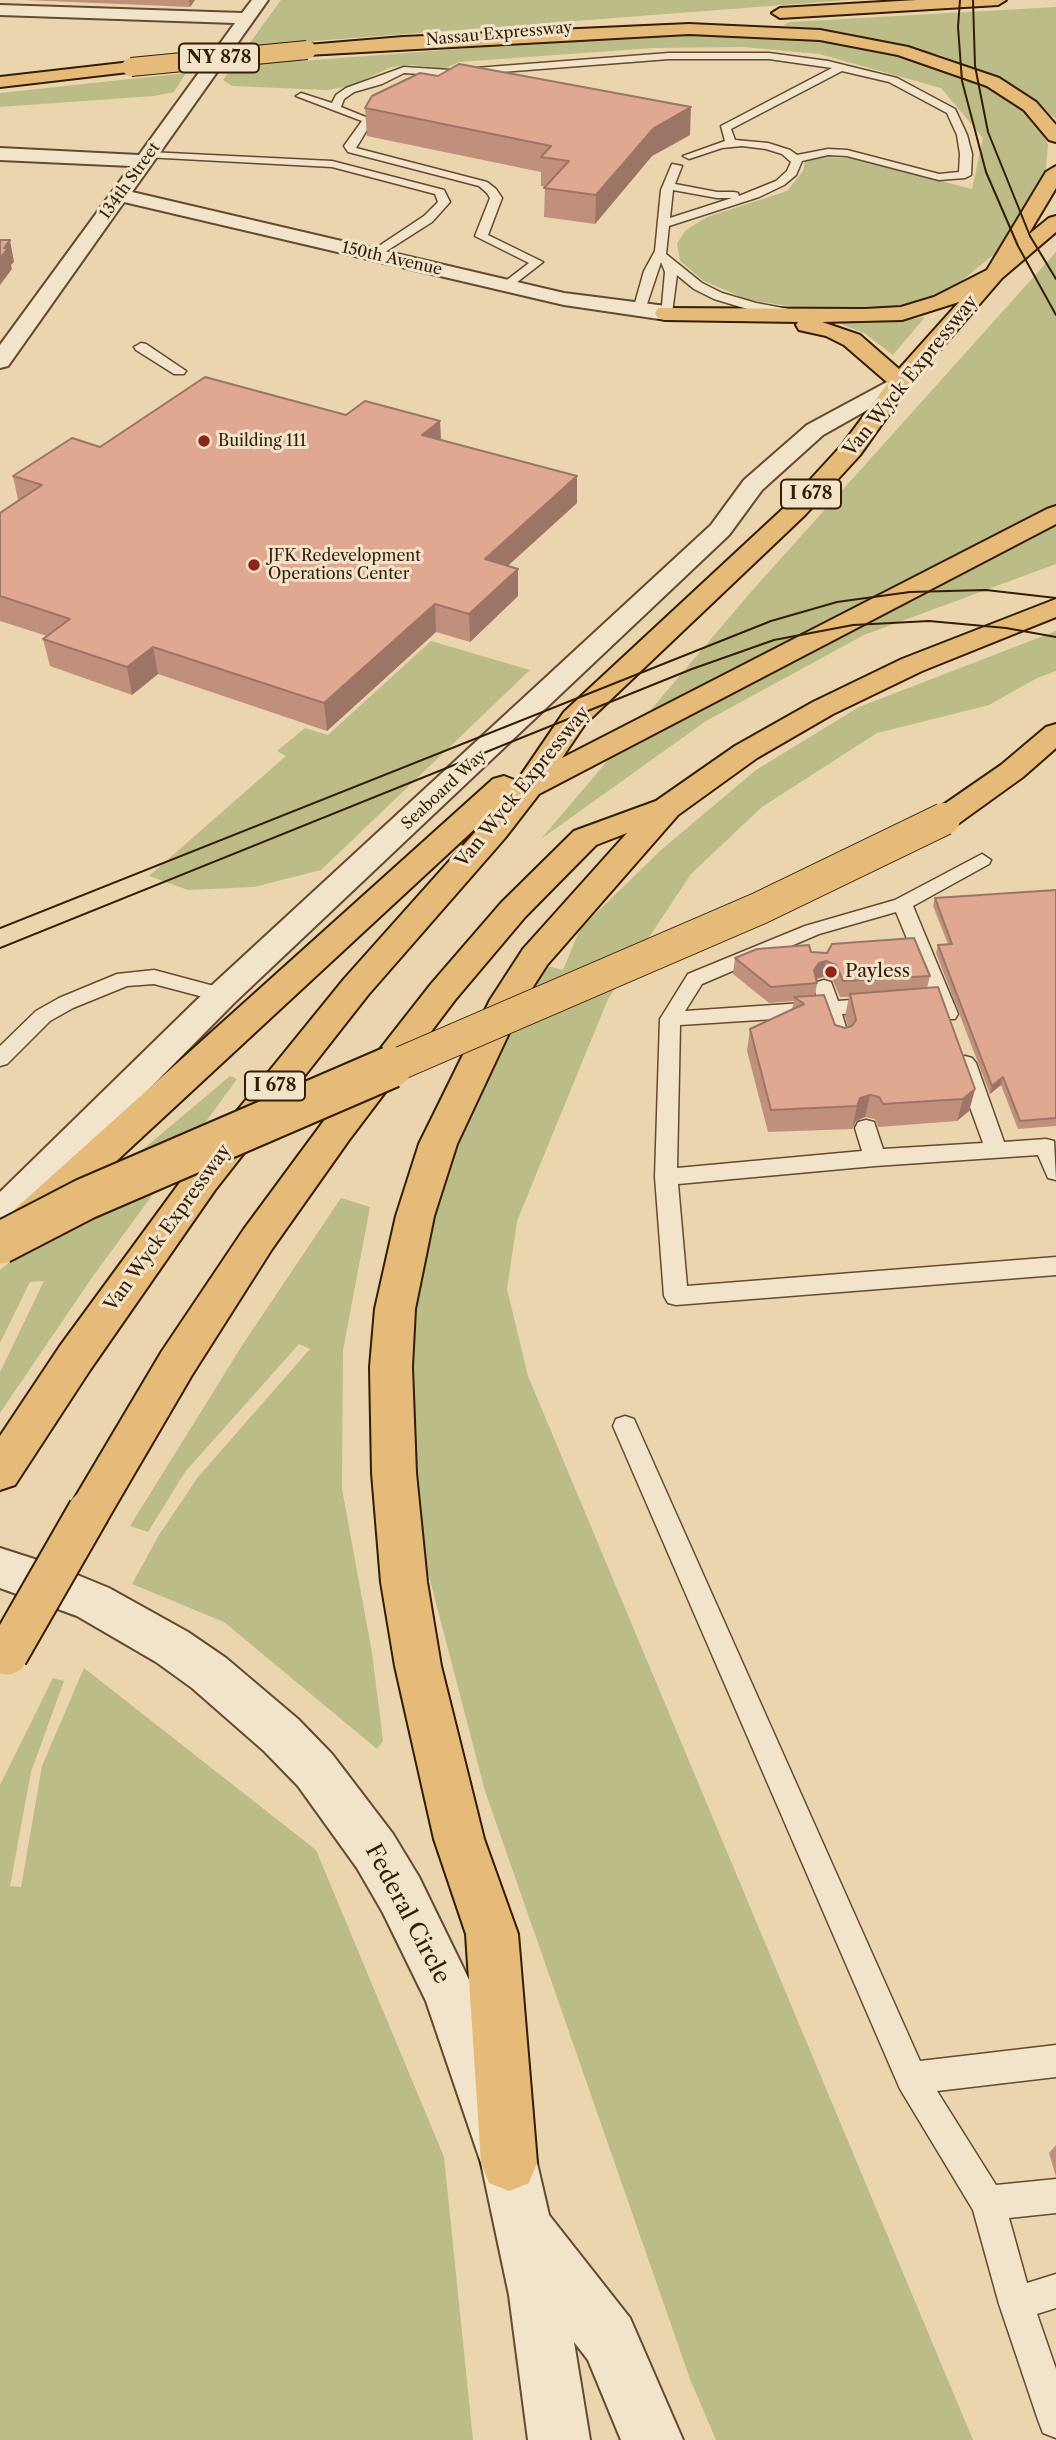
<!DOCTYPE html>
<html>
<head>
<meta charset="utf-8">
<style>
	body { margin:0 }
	canvas { display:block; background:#ebd5af }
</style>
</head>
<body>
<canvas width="1056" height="2440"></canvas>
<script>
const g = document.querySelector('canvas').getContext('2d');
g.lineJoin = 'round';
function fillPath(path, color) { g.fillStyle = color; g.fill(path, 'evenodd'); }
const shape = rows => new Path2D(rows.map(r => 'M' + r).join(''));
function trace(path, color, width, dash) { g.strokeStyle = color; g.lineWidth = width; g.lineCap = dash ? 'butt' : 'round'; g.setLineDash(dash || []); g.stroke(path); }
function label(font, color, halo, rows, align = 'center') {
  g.font = font + ' "Libre Caslon Text",serif'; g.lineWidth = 6; g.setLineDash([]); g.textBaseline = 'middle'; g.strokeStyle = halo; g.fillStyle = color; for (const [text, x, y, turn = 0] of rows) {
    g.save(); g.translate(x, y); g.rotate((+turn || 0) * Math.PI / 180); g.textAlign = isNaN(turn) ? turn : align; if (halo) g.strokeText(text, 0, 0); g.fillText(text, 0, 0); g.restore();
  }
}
fillPath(shape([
	[281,0,849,0,314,41,301,61,696,31,781,34,877,48,936,65,1005,95,1033,115,1048,145,1045,180,998,251,944,295,910,306,869,311,815,310,748,300,704,281,680,261,677,243,686,230,707,217,787,191,803,171,805,161,814,157,852,158,972,189,983,138,941,88,819,54,743,47,653,48,459,62,444,69,412,65,391,67,351,86,327,90,232,86,223,80],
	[1056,7,1056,119,1022,93,988,75,940,55,783,25,790,22],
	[186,73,174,92,154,96,0,107,0,93],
	[1056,252,1056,564,864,635,706,721,541,839,750,593],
	[925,317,893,355,864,333,836,322,899,321],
	[1056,631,1056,671,1037,678,989,705,877,733,762,807,691,874,608,999,517,1221,507,1289,528,1376,973,2440,716,2440,690,2379,485,1791,418,1534,405,1382,413,1278,435,1193,503,1044,544,965,563,970,580,929,661,850,756,770,859,707],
	[431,641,530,670,321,870,254,887,188,890,149,876,286,756,277,751,305,728,328,735],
	[230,1076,237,1079,91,1279,0,1413,0,1372,44,1281,30,1282,0,1343,0,1270],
	[341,1198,370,1207,343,1350,342,1489,372,1653,383,1741,377,1749,224,1622,132,1584,159,1535,198,1477,310,1349,299,1344,185,1472,148,1532,130,1526,243,1344],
	[84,1668,316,1850,444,2157,473,2440,0,2440,0,1785,53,1678,64,1681,31,1772,10,1886,21,1887,42,1766]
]), '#bbbc88');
const service = shape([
	[669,53,769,53,828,61,897,78,955,109,967,135,972,154,971,175,965,178,939,180,847,156,828,155,802,161,796,175,784,185,759,197,669,226,666,254,702,283,722,293,756,303,794,310,794,316,754,311,714,299,694,289,677,275,672,313,671,316,661,316,665,272,661,262,645,310,639,314,633,310,644,271,655,251,661,190,672,164,682,166,675,184,717,192,734,192,738,193,739,196,776,181,787,171,791,162,782,154,766,149,742,146,722,148,689,159,683,156,725,141,721,126,832,68,769,59,669,59,450,76,404,73,382,84,354,92,344,99,341,107,373,120,356,148,487,182,496,189,502,198,488,235,543,262,507,290,503,289,503,283,529,263,475,236,490,198,487,193,479,186,348,152,344,146,362,121,296,96,301,93,332,103,336,95,346,88,404,67,450,70,669,53],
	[842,71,889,82,947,113,957,135,960,154,959,172,939,174,847,150,828,149,797,155,790,150,768,143,735,140,731,129,842,71],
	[673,190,717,198,732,198,670,218,673,190],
	[149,152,332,161,444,190,450,202,432,222,374,259,368,255,370,252,424,216,438,202,435,194,332,167,145,157,145,153,149,152],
	[141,343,146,344,186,371,184,374,174,374,136,350,134,347,141,343],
	[982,854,991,860,989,864,913,906,958,1014,955,1019,941,1019,938,1014,896,912,819,934,702,984,685,1011,818,1002,814,987,817,982,824,980,831,982,838,1001,876,998,883,1000,886,1005,883,1010,876,1012,842,1014,850,1041,847,1046,840,1048,833,1046,830,1041,822,1016,680,1025,677,1168,862,1151,855,1128,858,1122,866,1120,874,1122,883,1149,983,1143,954,1063,958,1058,965,1056,972,1058,976,1063,1004,1142,1046,1139,1054,1141,1056,1180,1048,1178,1038,1155,875,1166,678,1184,687,1286,1056,1257,1056,1275,676,1305,668,1303,664,1296,655,1177,660,1019,688,974,805,926,895,900,982,854],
	[154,970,229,990,232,995,229,1000,222,1002,154,984,127,986,73,1008,50,1021,7,1064,0,1066,0,1046,36,1011,59,998,117,974,154,970],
	[625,1416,634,1419,637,1426,920,2061,1056,2045,1056,2077,937,2091,996,2185,1056,2179,1056,2213,1009,2218,1027,2283,1056,2274,1056,2308,1037,2314,1056,2369,1056,2438,1043,2433,1038,2420,999,2304,973,2210,900,2089,613,1426,616,1419,625,1416]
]);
const minor = shape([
	[252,0,268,0,132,192,564,293,666,306,674,308,677,313,674,318,666,320,564,305,124,202,8,366,0,368,0,345,131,166,0,160,0,148,139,155,235,23,0,15,0,5,242,13,252,0]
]);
const tertiary = shape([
	[900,375,908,377,912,382,908,387,823,435,762,490,729,535,234,1003,14,1226,0,1230,0,1192,210,987,711,525,744,480,807,425,900,375],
	[0,1548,53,1565,109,1588,188,1632,226,1658,298,1719,332,1754,393,1834,419,1877,475,1992,537,2163,549,2215,630,2318,683,2440,621,2440,588,2360,574,2342,590,2440,528,2440,509,2295,481,2163,426,2001,383,1913,357,1868,298,1786,264,1751,192,1688,156,1662,77,1616,0,1588,0,1548]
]);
const motorway = shape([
	[917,0,1006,0,998,5,780,18,772,13,780,8,917,0],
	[689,24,820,30,908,47,999,78,1036,102,1056,125,1056,142,1049,140,1024,110,987,86,898,55,820,40,689,34,307,55,299,50,307,45,403,37,689,24],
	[131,62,140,67,137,71,0,87,0,77,131,62],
	[1056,166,1056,188,1028,235,1049,218,1056,216,1056,232,1002,278,908,387,860,455,805,515,585,724,562,758,1047,509,1056,506,1056,524,539,794,505,838,368,995,215,1190,90,1370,15,1485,0,1490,0,1436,60,1346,189,1170,344,979,493,812,43,1229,29,1234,15,1229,10,1219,15,1209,493,779,504,776,517,781,564,712,787,505,842,445,888,383,844,345,826,336,799,330,796,325,798,322,666,320,658,318,655,313,658,308,865,309,901,307,934,297,987,270,1046,172,1056,166],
	[959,302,899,369,860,335,822,322,902,320,959,302],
	[1056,599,1056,617,922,671,833,714,757,758,678,815,547,965,524,1001,457,1144,434,1216,415,1309,412,1367,416,1473,427,1582,441,1666,484,1839,518,1934,537,2163,529,2183,509,2191,489,2183,481,2163,466,1934,434,1839,395,1666,381,1582,372,1473,370,1367,375,1309,396,1216,419,1144,490,1000,523,949,627,833,596,845,525,917,455,1000,349,1140,272,1249,192,1375,105,1524,89,1530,73,1524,67,1511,162,1351,244,1229,323,1122,431,984,501,903,574,831,656,801,735,746,813,702,902,659,1056,599],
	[1056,724,1056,748,1023,777,955,826,944,828,933,826,928,819,933,812,1001,765,1046,727,1056,724]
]);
trace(service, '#624b2f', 3);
trace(minor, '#624b2f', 4);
trace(tertiary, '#624b2f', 4);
trace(motorway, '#341d04', 4);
fillPath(service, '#f2e4cb');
fillPath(minor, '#f2e4cb');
fillPath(tertiary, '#f2e4cb');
fillPath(motorway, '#e6ba78');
trace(shape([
	[960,0,958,27,962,81,986,172,1018,246,1056,315],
	[973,0,975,66,988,132,1030,236,1056,279],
	[0,928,771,621,837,602,910,592,986,590,1056,598],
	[0,948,692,669,774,640,853,625,929,621,1006,628,1056,637]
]), '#341d04', 2);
const motorwayBridgeFar2 = shape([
	[131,67,307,50]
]);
const motorwayBridgeFar1 = shape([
	[387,1069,760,908,944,819]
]);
const motorwayBridge = shape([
	[0,1243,85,1199,391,1067],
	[7,1654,89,1511]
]);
trace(motorwayBridgeFar2, '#341d04', 20, []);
trace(motorwayBridgeFar1, '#341d04', 34, []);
trace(motorwayBridge, '#341d04', 45, []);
trace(motorwayBridgeFar2, '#e6ba78', 18);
trace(motorwayBridgeFar1, '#e6ba78', 32);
trace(motorwayBridge, '#e6ba78', 41);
fillPath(shape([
	[25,0,195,0,190,7],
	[365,108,690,135,652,156,595,224,544,217,545,187,541,186,541,172,367,136],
	[346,415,440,421,441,440,577,476,577,503,508,566,518,569,518,596,470,642,436,632,327,731,158,674,132,695,50,666,43,639,47,636,0,621,0,513,18,500,13,476,100,447],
	[1056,890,1056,1126,1018,1129,1001,1085,990,1094,936,953,938,945,948,944,933,906,935,898],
	[811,952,930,976,927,988,975,1089,969,1111,957,1121,878,1127,875,1119,865,1117,856,1121,852,1129,768,1132,747,1051,750,1029,792,1009,794,1001,769,1003,733,974,735,958],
	[823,977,833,981,840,997,849,997,845,1016,848,1027,845,1028,835,1025,815,996,817,983,816,979],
	[1056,2145,1056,2177,1049,2153]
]), '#c1907d');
fillPath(shape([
	[189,0,195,0,190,7],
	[691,107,690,135,652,156,595,224,596,195,654,128],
	[10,240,14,262,11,265,12,269,0,285,0,258,4,248],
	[440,421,441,447,422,435],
	[577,476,577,503,485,586,485,559],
	[518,569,518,596,470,642,469,614],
	[435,604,436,632,327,731,324,703],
	[153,647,158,674,132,695,127,667],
	[826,961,823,977,816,979,814,970,819,963],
	[1003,1077,1001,1085,990,1094,992,1086],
	[975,1089,969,1111,957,1121,963,1099],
	[870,1095,865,1117,856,1121,852,1129,857,1106,860,1098]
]), '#9d7566');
const building = shape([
	[459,64,691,107,654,128,596,195,544,188,569,161,541,157,551,146,365,108,372,96,420,73,438,76,459,64],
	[0,240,10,240,4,248,8,248,0,258,0,240],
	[205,377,346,415,365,401,440,421,422,435,577,476,485,559,518,569,469,614,435,604,324,703,153,647,127,667,43,639,70,619,0,596,0,513,42,485,13,476,72,438,100,447,205,377],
	[1056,890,1056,1118,1020,1121,1003,1077,992,1086,938,945,952,944,935,898,1056,890],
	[914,938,930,976,843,981,836,965,826,961,819,963,814,970,817,983,771,987,735,958,757,949,809,945,811,952,827,953,832,944,914,938],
	[938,987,975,1089,963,1099,883,1104,879,1097,870,1095,860,1098,857,1106,771,1110,750,1029,804,1004,794,997,824,995,835,1025,845,1028,852,1026,856,1020,850,994,938,987]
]);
fillPath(building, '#e0a791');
trace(building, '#9d7566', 2);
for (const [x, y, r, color] of [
	[204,441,7,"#8f2418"],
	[254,565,7,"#8f2418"],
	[831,972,7,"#8f2418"]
]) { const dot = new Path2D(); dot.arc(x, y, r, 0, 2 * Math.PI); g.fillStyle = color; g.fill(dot); trace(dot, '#f2e4cb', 2.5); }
label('16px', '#341d04', '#f2e4cb', [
	["Nassau Expressway",499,34,-5],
	["134th Street",130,181,-54],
	["150th Avenue",392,259,13],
	["Seaboard Way",444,790,-43]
]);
label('16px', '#341d04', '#f2e4cb', [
	["Building 111",218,441],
	["JFK Redevelopment",268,556],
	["Operations Center",268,574]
], 'left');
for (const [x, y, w] of [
	[219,58,80],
	[811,494,60],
	[275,1086,60]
]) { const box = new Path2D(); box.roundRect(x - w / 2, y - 14.5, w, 29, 5); g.fillStyle = '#f2e4cb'; g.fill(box); trace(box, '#341d04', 2); }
label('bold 18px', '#341d04', null, [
	["NY 878",219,58],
	["I 678",811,494],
	["I 678",275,1086]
]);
label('19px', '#341d04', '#f2e4cb', [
	["Van Wyck Expressway",911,376,-51],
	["Van Wyck Expressway",523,787,-51],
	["Van Wyck Expressway",168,1228,-54]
]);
label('19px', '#341d04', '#f2e4cb', [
	["Payless",845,972]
], 'left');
label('23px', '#341d04', '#f2e4cb', [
	["Federal Circle",407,1914,62]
]);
</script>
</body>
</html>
